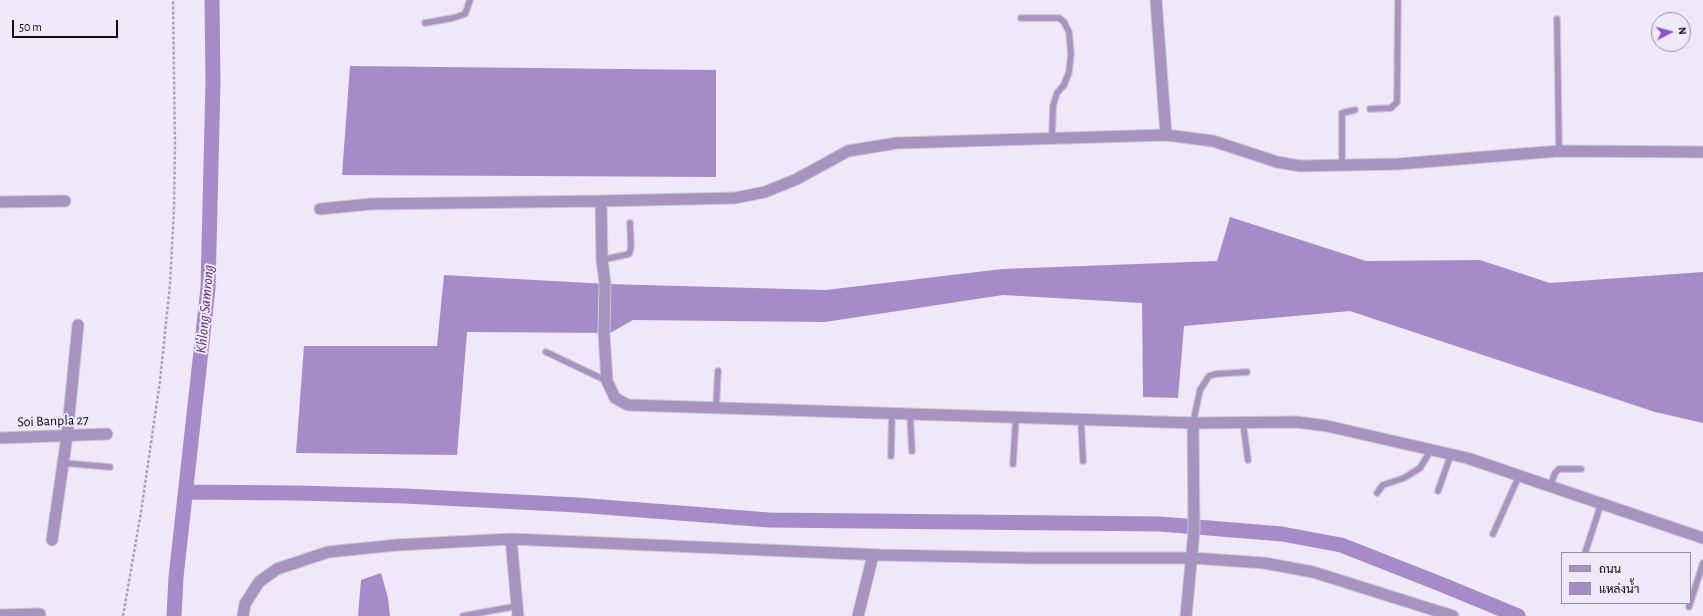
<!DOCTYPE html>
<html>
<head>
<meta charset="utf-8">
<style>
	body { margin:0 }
	#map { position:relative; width:1703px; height:616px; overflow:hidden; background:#efe8f9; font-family:"Alegreya Sans",Sarabun,sans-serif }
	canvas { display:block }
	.legend { position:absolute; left:1561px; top:552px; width:130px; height:52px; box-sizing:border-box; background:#efe8f9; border:1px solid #95909d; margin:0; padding:5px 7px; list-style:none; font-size:12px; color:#0f0d12 }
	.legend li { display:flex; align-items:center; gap:8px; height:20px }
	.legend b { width:20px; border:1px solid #95909d }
	.north { position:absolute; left:1651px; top:12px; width:40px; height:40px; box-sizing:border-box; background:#efe8f9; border:1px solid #95909d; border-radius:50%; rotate:84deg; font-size:11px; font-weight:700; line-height:16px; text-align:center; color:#0f0d12 }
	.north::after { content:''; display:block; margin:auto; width:14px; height:18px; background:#8a51c8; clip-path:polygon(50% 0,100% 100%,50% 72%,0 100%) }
	.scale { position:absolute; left:12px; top:20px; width:106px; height:18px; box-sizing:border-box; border:2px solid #0f0d12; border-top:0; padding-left:5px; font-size:12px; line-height:14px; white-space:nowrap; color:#0f0d12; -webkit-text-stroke:3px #efe8f9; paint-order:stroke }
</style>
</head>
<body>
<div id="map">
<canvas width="1703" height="616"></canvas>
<ul class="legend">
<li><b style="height:5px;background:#a693c0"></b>ถนน</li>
<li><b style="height:11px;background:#a58bc8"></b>แหล่งน้ำ</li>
</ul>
<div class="north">N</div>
<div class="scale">50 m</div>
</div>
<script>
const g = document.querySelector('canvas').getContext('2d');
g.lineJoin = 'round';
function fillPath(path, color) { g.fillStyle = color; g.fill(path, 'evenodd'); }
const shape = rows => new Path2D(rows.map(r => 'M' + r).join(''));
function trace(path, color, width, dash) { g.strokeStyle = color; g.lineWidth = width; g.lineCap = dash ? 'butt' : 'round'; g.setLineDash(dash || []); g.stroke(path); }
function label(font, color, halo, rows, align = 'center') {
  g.font = font + ' "Alegreya Sans",sans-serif'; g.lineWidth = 4; g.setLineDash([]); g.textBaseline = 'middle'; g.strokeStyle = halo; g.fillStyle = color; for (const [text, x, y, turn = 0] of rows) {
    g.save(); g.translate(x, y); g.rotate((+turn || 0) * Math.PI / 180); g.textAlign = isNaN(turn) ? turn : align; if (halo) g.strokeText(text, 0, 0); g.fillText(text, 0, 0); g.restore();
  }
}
fillPath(shape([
	[350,66,716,70,716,177,342,175],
	[1230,217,1366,261,1480,260,1550,283,1703,272,1703,423,1655,412,1350,311,1184,326,1178,398,1143,397,1142,303,1003,295,825,322,633,320,610,333,467,332,457,455,296,453,304,346,437,346,444,275,607,284,826,290,1002,269,1217,261],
	[381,573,388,598,390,616,358,616,361,580]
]), '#a58bc8');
trace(shape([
	[186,492,297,493,405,496,577,505,769,520,1160,524,1282,534,1341,545,1438,583,1518,616],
	[174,616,176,577,208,288,213,82,212,0]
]), '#a58bc8', 15);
const lane = shape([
	[1021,18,1059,18,1064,22,1069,32,1071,54,1069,72,1064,85,1057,93,1053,106,1052,138],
	[1557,19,1559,151],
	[425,23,453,18,465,14,470,0],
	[1370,109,1391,108,1397,102,1398,0],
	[1342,165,1342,113,1355,110],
	[602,260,629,254,631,248,630,223],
	[546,352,607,381],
	[716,408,718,371],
	[910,414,912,451],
	[1081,420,1083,461],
	[1193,423,1200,390,1209,376,1216,374,1247,372],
	[1243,423,1248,460],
	[891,456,892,413],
	[63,463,110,467],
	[1013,464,1016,417],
	[1550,487,1555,473,1559,469,1581,469],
	[1438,491,1451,454],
	[1377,493,1383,485,1404,478,1420,468,1431,450],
	[1493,534,1519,476],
	[1585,553,1601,504],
	[1689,607,1703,563],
	[463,616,517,606]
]);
const street = shape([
	[1156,0,1166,135],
	[601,201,602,260,605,283,604,334,607,381,615,398,628,405,1193,423,1297,422,1327,426,1467,458,1703,538],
	[0,202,65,201],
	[320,209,371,204,601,201,735,198,765,192,797,179,848,151,897,143,1166,135,1213,141,1277,162,1300,166,1398,164,1559,151,1703,152],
	[0,438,107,434],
	[511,539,518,616],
	[52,540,67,436,78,325],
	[0,615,40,614],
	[243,616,245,604,259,582,277,569,328,552,397,545,511,539,881,555,1031,558,1192,558,1264,563,1313,572,1453,616],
	[858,616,873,555],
	[1186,616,1194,531,1193,423]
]);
trace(lane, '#cbc5d4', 8);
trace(street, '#cbc5d4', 13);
trace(shape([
	[123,616,141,512,160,381,170,284,174,209,175,146,173,0]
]), '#a9a4b1', 2.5, [3, 2]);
trace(lane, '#a693c0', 5.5);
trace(street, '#a693c0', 11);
label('14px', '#0f0d12', '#efe8f9', [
	["Soi Banpla 27",53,421,-2]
]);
label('italic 15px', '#54317a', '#efe8f9', [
	["Khlong Samrong",205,309,-85]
]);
</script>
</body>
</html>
